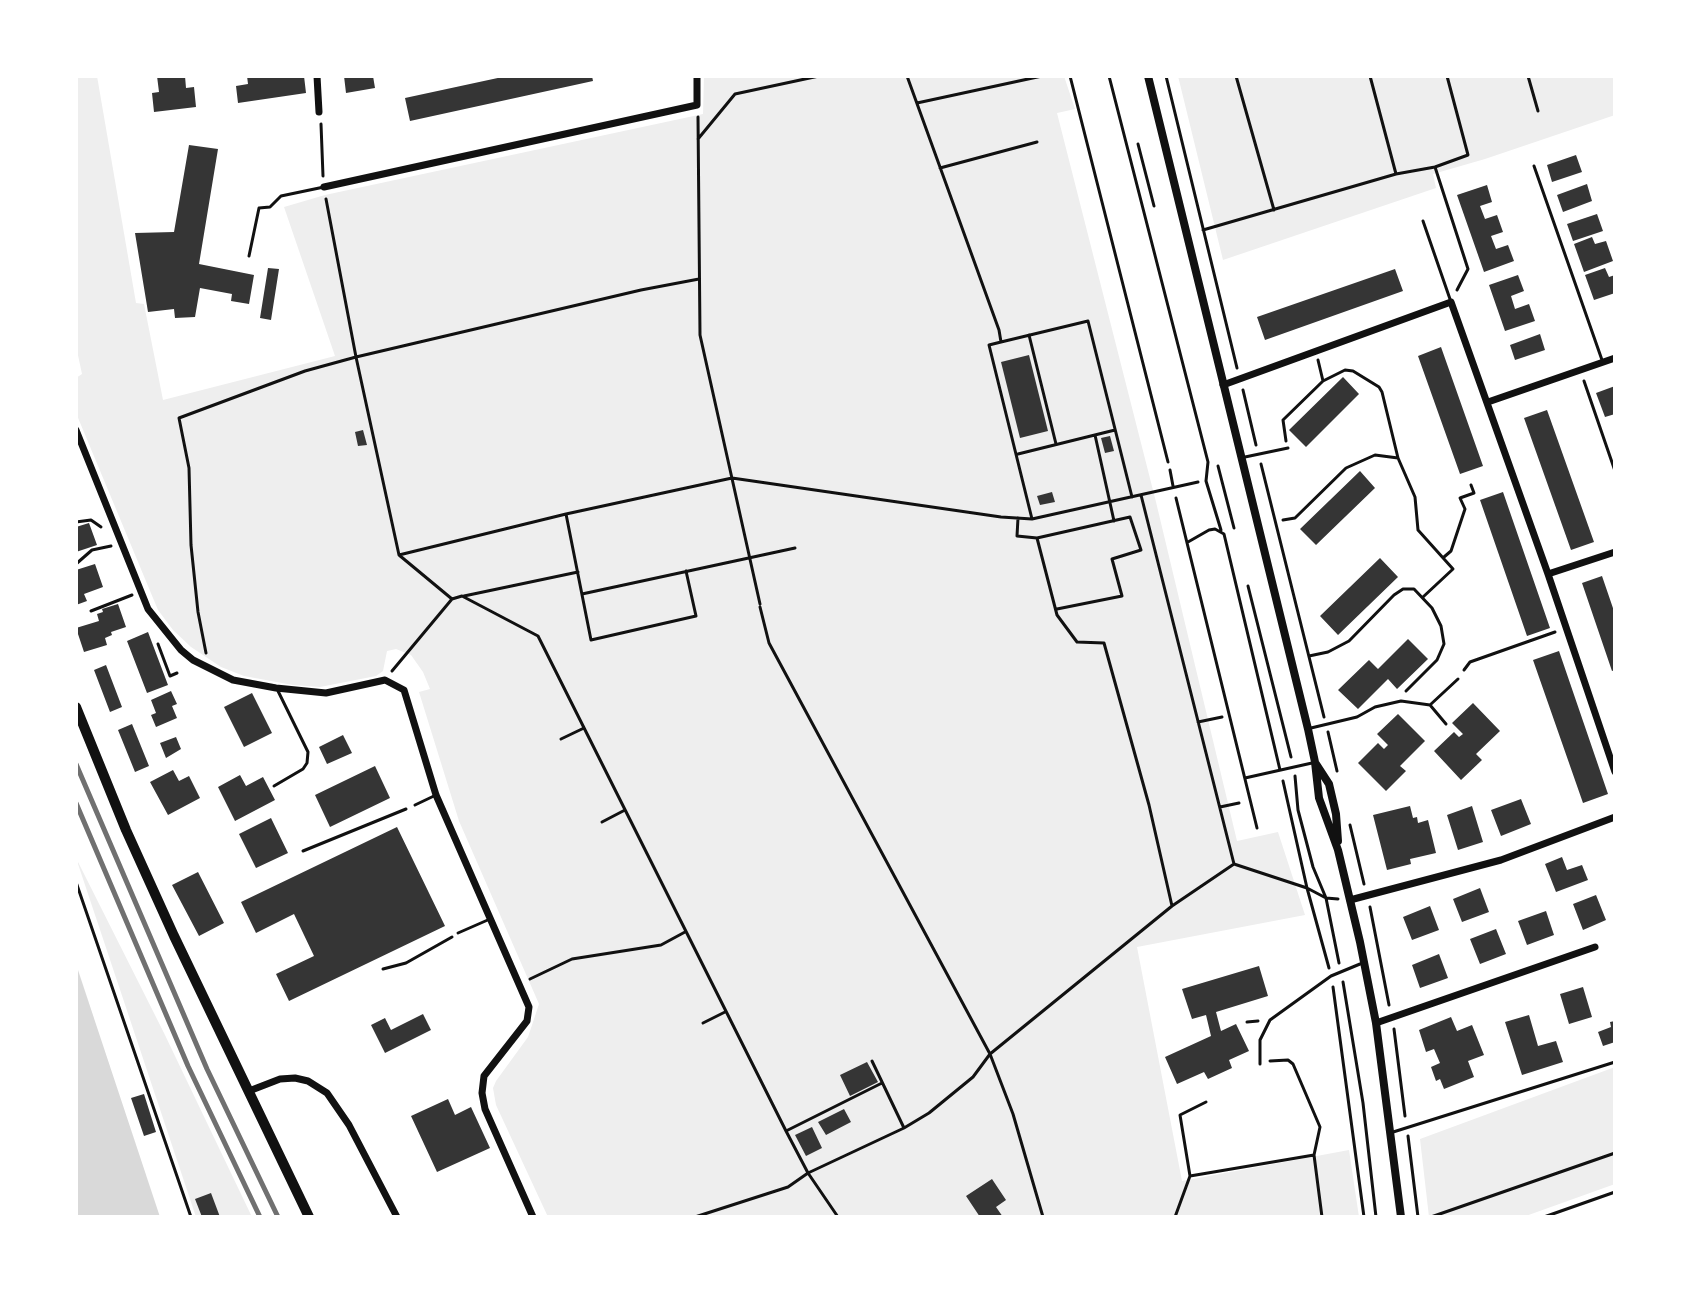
<!DOCTYPE html>
<html>
<head>
<meta charset="utf-8">
<style>
	body { margin:0 }
	#map { position:relative; width:1691px; height:1293px; overflow:hidden; background:#fff; font-family:Ubuntu,sans-serif }
	canvas { display:block }
	.frame { position:absolute; inset:0; border:78px solid #fff; pointer-events:none }
</style>
</head>
<body>
<div id="map">
<canvas width="1691" height="1293"></canvas>
<div class="frame"></div>
</div>
<script>
const g = document.querySelector('canvas').getContext('2d');
g.lineJoin = 'round';
function fillPath(path, color) { g.fillStyle = color; g.fill(path, 'evenodd'); }
const shape = rows => new Path2D(rows.map(r => 'M' + r).join(''));
function trace(path, color, width, dash) { g.strokeStyle = color; g.lineWidth = width; g.lineCap = dash ? 'butt' : 'round'; g.setLineDash(dash || []); g.stroke(path); }
fillPath(shape([
	[76,76,97,76,136,303,144,304,163,400,335,356,284,207,325,195,703,114,704,76,1064,76,1075,109,1057,113,1156,502,1237,841,1278,832,1305,915,1137,947,1182,1181,1349,1150,1359,1217,548,1217,496,1105,493,1088,496,1081,528,1037,539,1004,459,821,419,692,430,689,423,672,411,655,396,649,387,651,383,671,376,676,320,687,293,685,244,676,221,667,191,647,173,630,158,610,76,413,76,378,82,374,76,346],
	[1178,76,1615,76,1615,115,1485,159,1433,174,1436,188,1223,260],
	[76,858,164,1033,252,1217,196,1217],
	[1615,1067,1615,1184,1523,1217,1429,1217,1420,1139]
]), '#eee');
fillPath(shape([
	[76,964,160,1217,76,1217]
]), '#d9d9d9');
fillPath(shape([
	[157,76,185,76,186,88,194,87,196,107,154,112,152,93,159,92],
	[247,76,304,76,306,93,238,103,236,86,248,84],
	[344,76,373,76,375,88,346,93],
	[507,76,592,76,593,81,410,121,405,98],
	[189,145,218,149,199,264,254,275,249,304,231,301,232,294,200,288,195,317,175,318,174,309,148,312,135,233,174,232],
	[1576,155,1582,172,1552,182,1547,165],
	[1587,184,1592,201,1563,212,1557,195],
	[1487,185,1492,202,1480,206,1485,219,1497,215,1503,232,1491,236,1496,249,1508,245,1514,261,1484,272,1457,195],
	[1597,214,1603,231,1573,241,1567,224],
	[1592,237,1595,244,1606,241,1613,261,1584,272,1574,244],
	[268,268,279,269,271,320,260,318],
	[1605,268,1609,277,1615,275,1615,293,1594,300,1585,275],
	[1395,269,1403,291,1265,340,1257,317],
	[1518,275,1524,291,1511,296,1515,309,1529,304,1535,321,1505,331,1489,285],
	[1540,334,1545,350,1515,360,1510,345],
	[1441,347,1483,466,1460,474,1418,356],
	[1029,355,1048,431,1020,438,1001,362],
	[1343,377,1359,394,1306,447,1289,430],
	[1615,386,1615,414,1605,417,1596,393],
	[1547,410,1594,542,1571,550,1524,418],
	[363,430,367,445,358,446,355,432],
	[1110,436,1114,451,1105,453,1101,438],
	[1360,471,1375,488,1316,545,1300,529],
	[1052,492,1055,502,1040,505,1037,496],
	[1503,492,1550,628,1527,636,1480,500],
	[89,523,97,545,76,552,76,527],
	[1380,558,1398,577,1338,635,1320,616],
	[95,564,103,587,84,594,87,601,76,605,76,570],
	[1602,576,1615,614,1615,670,1612,671,1582,583],
	[118,604,126,627,111,632,112,635,105,638,107,645,84,652,76,628,99,621,97,614,103,612,102,609],
	[148,632,168,685,147,693,127,641],
	[1408,639,1428,659,1397,689,1388,679,1358,709,1338,690,1369,660,1378,669],
	[1559,651,1608,794,1583,803,1533,660],
	[106,665,122,707,110,712,94,670],
	[171,691,177,704,172,706,177,718,156,727,151,715,156,713,151,700],
	[252,693,272,733,244,747,224,707],
	[1473,703,1500,731,1476,754,1482,760,1461,780,1434,751,1454,732,1459,737,1463,734,1452,723],
	[1398,714,1425,741,1400,766,1406,771,1386,791,1358,763,1378,743,1384,749,1388,745,1377,734],
	[132,724,149,766,135,772,118,730],
	[343,735,352,753,327,764,319,747],
	[176,737,181,749,166,758,160,743],
	[375,766,390,798,330,827,315,795],
	[173,770,179,781,189,776,200,798,168,815,150,782],
	[240,775,246,786,263,777,275,800,235,821,218,787],
	[1521,799,1531,824,1501,836,1491,810],
	[1410,806,1413,818,1417,817,1418,823,1428,820,1436,853,1410,859,1411,864,1387,870,1373,815],
	[1472,806,1483,842,1458,850,1447,815],
	[271,818,288,853,256,868,239,834],
	[397,827,445,926,289,1001,276,974,314,956,294,914,256,933,241,902],
	[1562,857,1567,870,1582,865,1588,880,1556,892,1545,864],
	[198,872,224,923,199,936,172,885],
	[1480,888,1489,912,1462,922,1453,899],
	[1596,895,1606,920,1583,930,1573,904],
	[1430,906,1439,930,1412,940,1403,917],
	[1546,911,1554,935,1527,945,1518,921],
	[1496,929,1506,954,1480,964,1470,939],
	[1439,954,1448,978,1420,988,1412,965],
	[1259,966,1268,996,1216,1012,1221,1031,1236,1024,1249,1051,1229,1060,1232,1068,1208,1079,1204,1072,1177,1084,1165,1057,1211,1036,1206,1015,1192,1019,1182,989],
	[1583,987,1592,1017,1569,1024,1560,994],
	[423,1014,431,1030,385,1053,371,1025,385,1018,391,1030],
	[1529,1015,1538,1046,1556,1041,1563,1062,1522,1075,1505,1022],
	[1451,1017,1457,1031,1472,1025,1484,1055,1468,1061,1474,1077,1444,1089,1440,1079,1436,1081,1431,1067,1440,1063,1434,1049,1426,1052,1419,1030],
	[1615,1021,1615,1042,1603,1046,1598,1032,1611,1027,1610,1022],
	[867,1062,878,1082,850,1096,840,1075],
	[144,1094,156,1132,144,1136,131,1098],
	[448,1099,455,1115,471,1107,490,1148,437,1172,411,1116],
	[844,1109,851,1122,826,1135,818,1122],
	[812,1127,822,1148,806,1156,795,1135],
	[992,1179,1006,1200,996,1207,1003,1217,980,1217,966,1196],
	[211,1193,220,1217,202,1217,195,1199]
]), '#353535');
trace(shape([
	[907,76,999,330,1001,342,989,345,1032,519,1198,482],
	[1166,76,1237,368],
	[1236,76,1274,210],
	[1370,76,1396,174],
	[1447,76,1468,155,1435,167,1468,269,1457,290],
	[1528,76,1538,111],
	[917,103,1042,76],
	[698,117,700,335,760,604],
	[321,124,323,176],
	[698,139,735,94,819,76],
	[1138,144,1154,206],
	[940,168,1037,142],
	[326,199,356,357,399,555,452,599],
	[1203,230,1396,174,1435,167],
	[1029,335,1056,444],
	[1001,342,1088,321,1132,497],
	[1318,360,1323,381,1345,370,1353,371,1379,387,1382,392,1398,458,1415,497,1418,530,1453,569,1423,597],
	[1584,381,1615,471],
	[1243,390,1256,445],
	[1095,435,1114,521],
	[1286,441,1283,420,1323,381],
	[1018,454,1115,430],
	[1261,464,1324,717],
	[1218,466,1234,528],
	[1170,470,1173,486],
	[1141,495,1234,864],
	[566,514,591,640,696,616,686,571],
	[1018,518,1017,536,1037,538,1130,517,1141,550,1112,559,1122,596,1057,609],
	[1283,520,1295,518,1346,468,1375,455,1398,458],
	[76,522,91,520,101,527],
	[1037,538,1057,615,1077,642,1104,643,1149,805,1172,906],
	[399,555,566,514,732,478,1001,517,1032,519],
	[1444,557,1451,551,1465,509,1460,498,1474,493,1471,485],
	[76,564,92,550,111,546],
	[1248,586,1291,757],
	[582,594,795,548],
	[464,596,578,572],
	[760,607,769,643,990,1054,1013,1114,1043,1217],
	[91,611,132,595],
	[158,644,170,676,177,673],
	[206,653,198,612,191,545,189,468,179,418,305,371,356,357,641,290,699,279],
	[1309,656,1328,652,1349,641,1394,595,1403,589,1414,589,1432,608,1441,626,1444,644,1437,660,1406,691],
	[1464,670,1470,662,1555,632],
	[392,671,452,599,462,596,538,636,786,1131,808,1173,838,1217],
	[1198,722,1222,717],
	[1328,732,1337,771],
	[561,739,584,728],
	[1295,776,1298,810,1313,867,1326,898,1339,963],
	[1283,781,1307,888,1329,968],
	[1220,807,1239,803],
	[602,822,625,810],
	[1350,825,1364,884],
	[303,851,406,809],
	[1370,907,1389,1005],
	[383,969,406,963,452,937],
	[530,979,572,959,661,945,685,932],
	[1343,982,1363,1103,1376,1217],
	[1333,987,1364,1217],
	[1247,1022,1258,1021],
	[703,1023,725,1012],
	[1394,1029,1405,1116],
	[872,1061,904,1128],
	[786,1131,882,1083],
	[1408,1136,1418,1217],
	[1314,1155,1322,1217],
	[1190,1176,1314,1155,1320,1127,1293,1064,1288,1060,1270,1061],
	[695,1217,788,1187,808,1173,904,1128,929,1113,973,1077,990,1054,1172,906,1234,864,1307,888,1326,898,1338,899],
	[1175,1217,1190,1176,1180,1115,1206,1102],
	[1431,1217,1615,1153],
	[1544,1217,1615,1192]
]), '#111', 3);
trace(shape([
	[1070,76,1168,462],
	[1109,76,1208,462,1206,481,1221,530],
	[1534,166,1602,360],
	[1423,221,1451,302],
	[249,256,259,208,270,207,281,196,324,187],
	[1245,457,1288,448],
	[1176,498,1257,828],
	[1188,542,1209,530,1215,529,1224,534,1280,770],
	[1430,705,1446,724],
	[1311,728,1357,717,1375,707,1401,701,1430,705,1458,679],
	[1245,778,1312,763],
	[274,786,303,769,307,763,308,752,278,691],
	[415,805,436,795],
	[76,882,191,1217],
	[458,933,490,919],
	[1260,1064,1260,1040,1270,1020,1331,976,1360,964],
	[1390,1133,1615,1062]
]), '#111', 3);
trace(shape([
	[317,76,319,112],
	[324,187,697,105,697,76],
	[1223,385,1451,302,1548,574,1615,772],
	[1488,402,1615,358],
	[76,430,148,609,181,650,193,660,233,680,276,688,326,693,385,680,404,690,436,795,529,1007,527,1021,484,1076,482,1093,485,1109,533,1217],
	[1548,574,1615,552],
	[1350,900,1501,860,1615,817],
	[1376,1023,1595,947],
	[249,1091,280,1079,295,1078,308,1081,327,1093,349,1125,397,1217]
]), '#111', 7);
trace(shape([
	[1148,76,1308,729,1315,762,1319,798,1338,850,1360,942,1376,1023,1401,1217],
	[1316,764,1329,784,1336,814,1338,841]
]), '#111', 8);
trace(shape([
	[76,707,126,830,174,936,309,1217]
]), '#111', 10);
trace(shape([
	[76,764,207,1069,278,1217],
	[76,803,188,1066,260,1217]
]), '#707070', 5);
</script>
</body>
</html>
